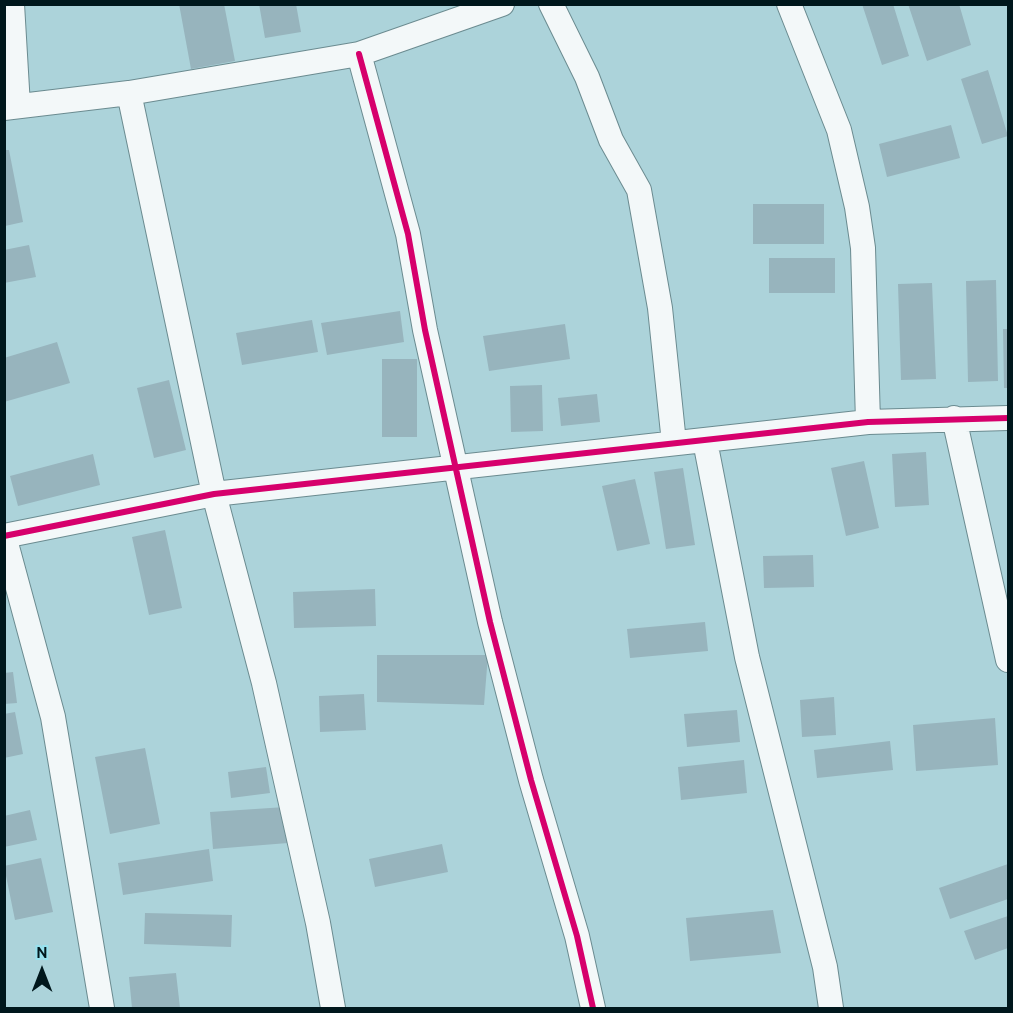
<!DOCTYPE html>
<html>
<head>
<meta charset="utf-8">
<style>
	body { margin:0 }
	#map { position:relative; width:1013px; height:1013px; overflow:hidden; background:#acd3da; font-family:Cabin,sans-serif }
	canvas { display:block }
	.frame { position:absolute; inset:0; border:6px solid #00171c; pointer-events:none }
	.north { position:absolute; left:12px; top:941px; width:60px; height:60px; -webkit-text-stroke:4px #98e1ee; paint-order:stroke; rotate:0deg; font-size:16px; font-weight:700; line-height:24px; text-align:center; color:#00171c }
	.north::after { content:''; display:block; margin:auto; width:21px; height:27px; background:#00171c; clip-path:polygon(50% 0,100% 100%,50% 72%,0 100%) }
</style>
</head>
<body>
<div id="map">
<canvas width="1013" height="1013"></canvas>
<div class="frame"></div>
<div class="north">N</div>
</div>
<script>
const g = document.querySelector('canvas').getContext('2d');
g.lineJoin = 'round';
function fillPath(path, color) { g.fillStyle = color; g.fill(path, 'evenodd'); }
const shape = rows => new Path2D(rows.map(r => 'M' + r).join(''));
function trace(path, color, width, dash) { g.strokeStyle = color; g.lineWidth = width; g.lineCap = dash ? 'butt' : 'round'; g.setLineDash(dash || []); g.stroke(path); }
fillPath(shape([
	[179,4,224,4,235,61,191,69],
	[259,4,296,4,301,32,265,38],
	[862,4,893,4,909,56,882,65],
	[908,4,959,4,971,45,927,61],
	[988,70,1008,136,982,144,961,79],
	[951,125,960,158,887,177,879,144],
	[5,150,9,150,23,222,5,226],
	[753,204,824,204,824,244,753,244],
	[29,245,36,277,4,283,4,250],
	[769,258,835,258,835,293,769,293],
	[996,280,998,381,968,382,966,281],
	[932,283,936,379,901,380,898,284],
	[400,311,404,342,327,355,321,323],
	[312,320,318,352,242,365,236,333],
	[565,324,570,359,489,371,483,336],
	[1003,329,1008,329,1008,388,1004,388],
	[57,342,70,383,4,402,4,358],
	[382,359,417,359,417,437,382,437],
	[169,380,186,450,154,458,137,388],
	[542,385,543,431,511,432,510,386],
	[597,394,600,422,561,426,558,398],
	[926,452,929,505,895,507,892,454],
	[93,454,100,485,18,506,10,476],
	[864,461,879,528,846,536,831,468],
	[683,468,695,545,666,549,654,472],
	[635,479,650,544,617,551,602,486],
	[165,530,182,608,149,615,132,537],
	[813,555,814,587,764,588,763,556],
	[375,589,376,626,294,628,293,592],
	[705,622,708,651,630,658,627,629],
	[377,655,488,655,484,705,377,702],
	[13,672,17,703,4,704,4,673],
	[364,694,366,730,320,732,319,696],
	[834,697,836,735,802,737,800,700],
	[737,710,740,742,687,747,684,714],
	[15,712,23,754,4,758,4,714],
	[995,718,998,765,916,771,913,725],
	[890,741,893,770,817,778,814,750],
	[145,748,160,824,110,834,95,757],
	[744,760,747,793,681,800,678,767],
	[266,767,270,793,231,798,228,772],
	[285,807,288,843,213,849,210,812],
	[30,810,37,840,4,847,4,816],
	[442,844,448,872,375,887,369,859],
	[209,849,213,881,123,895,118,863],
	[41,858,53,912,15,920,4,866],
	[1008,864,1008,899,950,919,939,888],
	[773,910,781,953,690,961,686,918],
	[145,913,232,915,231,947,144,944],
	[1008,916,1008,948,975,960,964,931],
	[176,973,180,1008,132,1008,129,977]
]), '#97b4bd');
const street = shape([
	[12,4,18,106],
	[551,4,587,77,611,140,639,190,660,308,674,443],
	[789,4,839,130,857,207,863,248,868,422],
	[359,54,408,234,425,330,490,622,531,780,577,936,593,1008],
	[129,93,214,494,264,683,318,923,333,1008],
	[4,108,129,93,359,54,502,4],
	[954,418,1008,660],
	[705,441,747,657,825,967,831,1008],
	[4,536,214,494,868,422,1008,418],
	[4,536,53,717,102,1008]
]);
trace(street, '#6b8b90', 26);
trace(street, '#f3f8f9', 24);
trace(shape([
	[359,54,408,234,425,330,490,622,531,780,577,936,593,1008],
	[4,536,214,494,868,422,1008,418]
]), '#d6006c', 6);
</script>
</body>
</html>
